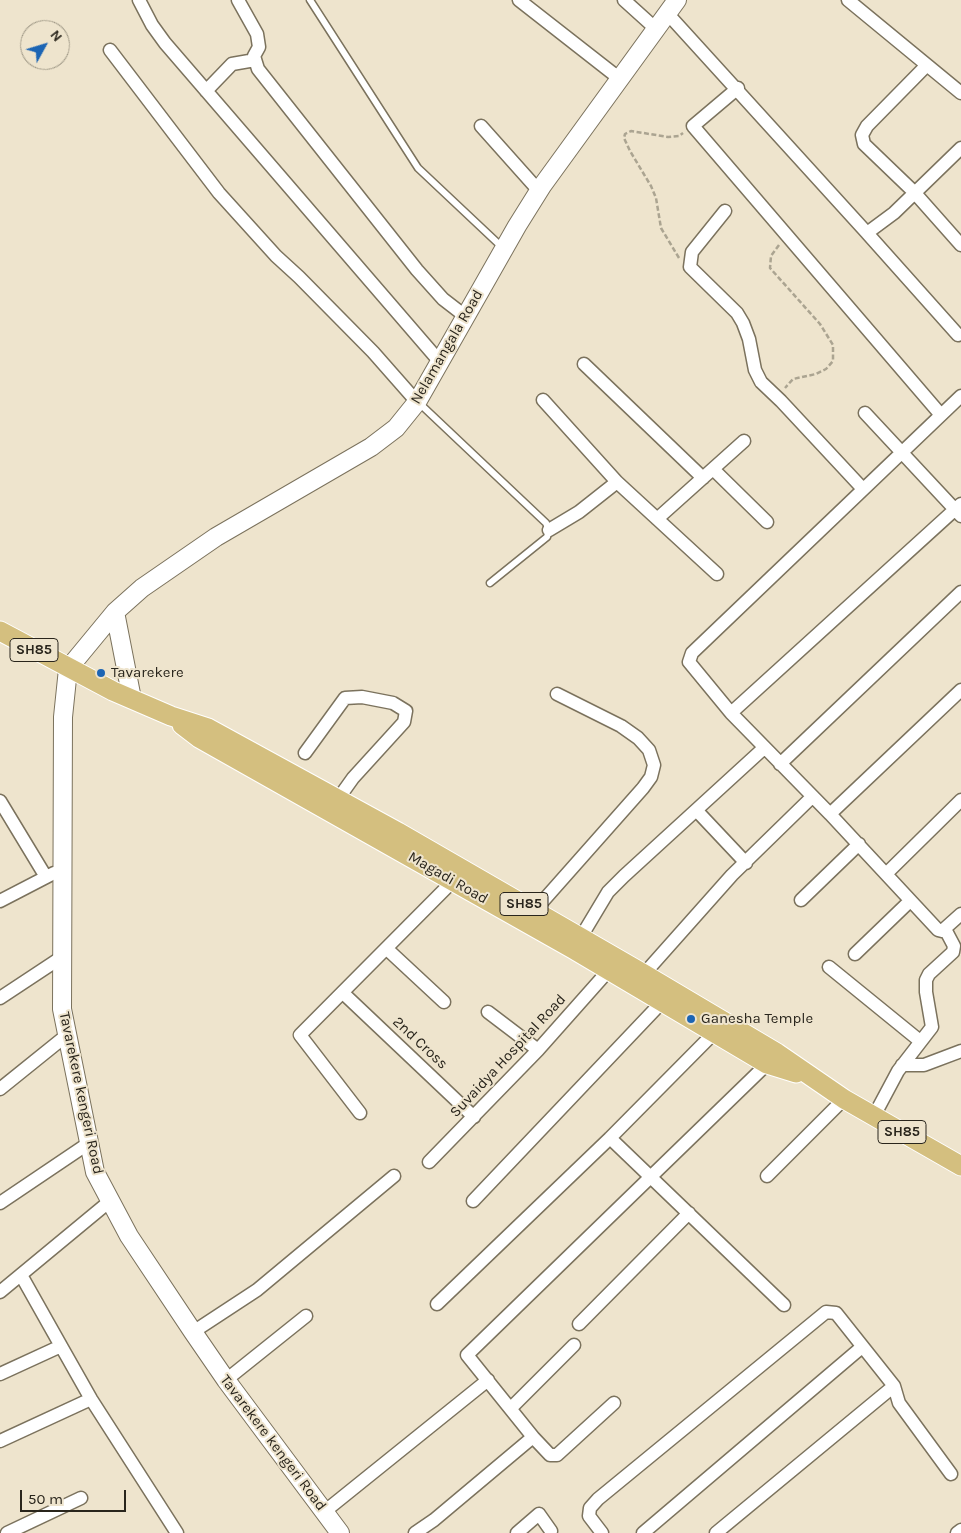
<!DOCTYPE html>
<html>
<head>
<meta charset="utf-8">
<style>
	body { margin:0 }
	#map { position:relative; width:961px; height:1533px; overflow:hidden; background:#eee4cd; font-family:Karla,sans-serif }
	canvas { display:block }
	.north { position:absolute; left:20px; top:20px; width:50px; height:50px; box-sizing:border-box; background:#eee4cd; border:1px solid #9f9886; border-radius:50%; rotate:51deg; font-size:14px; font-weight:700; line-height:20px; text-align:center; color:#29251c }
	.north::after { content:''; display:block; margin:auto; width:18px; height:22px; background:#1c65b4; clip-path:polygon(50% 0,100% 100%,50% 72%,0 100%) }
	.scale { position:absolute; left:20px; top:1490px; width:106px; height:22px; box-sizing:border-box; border:2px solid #29251c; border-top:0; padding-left:6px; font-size:15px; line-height:18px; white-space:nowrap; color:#29251c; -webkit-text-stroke:4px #eee4cd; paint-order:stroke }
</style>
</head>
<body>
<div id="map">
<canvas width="961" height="1533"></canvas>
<div class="north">N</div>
<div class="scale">50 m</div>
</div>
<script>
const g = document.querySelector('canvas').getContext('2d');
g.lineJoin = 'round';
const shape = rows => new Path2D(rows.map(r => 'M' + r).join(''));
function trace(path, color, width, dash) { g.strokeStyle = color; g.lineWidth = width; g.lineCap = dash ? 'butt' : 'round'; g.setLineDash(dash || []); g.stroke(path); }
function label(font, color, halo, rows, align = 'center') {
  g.font = font + ' Karla,sans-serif'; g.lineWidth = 4; g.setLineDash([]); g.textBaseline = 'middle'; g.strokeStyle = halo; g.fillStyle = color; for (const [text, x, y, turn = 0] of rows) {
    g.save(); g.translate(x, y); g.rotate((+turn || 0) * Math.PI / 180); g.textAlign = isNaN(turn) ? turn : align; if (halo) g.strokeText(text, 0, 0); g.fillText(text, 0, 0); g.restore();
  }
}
const lane = shape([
	[310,0,418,168,503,248],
	[418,402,546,523,549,530,547,537,490,583]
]);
const street = shape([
	[139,0,152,25,165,43,440,362],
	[238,0,257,34,259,47,254,56,258,69,417,270,443,299,465,316],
	[519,0,620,79],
	[624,0,655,28],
	[848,0,961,93],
	[667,13,867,233,894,213,961,148],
	[110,50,219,193,276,256,299,277,373,352,417,402],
	[927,65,867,126,862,135,864,144,914,192,961,245],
	[738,88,693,126,941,415],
	[206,91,232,64,255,60],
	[481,126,539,191],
	[725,211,692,252,690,267,737,313,743,323,749,339,755,370,761,382,781,401,863,489],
	[867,233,958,335],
	[584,364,703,478],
	[961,396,692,653,689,662,731,713,830,814,938,930,942,931,961,914],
	[543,400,617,482,717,574],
	[865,413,961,516],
	[713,469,767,522],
	[657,519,744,441],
	[549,530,579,512,617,482],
	[731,713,961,504],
	[305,753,345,698,362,697,393,703,406,711,404,722,353,778,338,799],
	[780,764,961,592],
	[0,801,46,877],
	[697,811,746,863],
	[830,814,961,690],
	[887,873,961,800],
	[801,900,859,844],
	[0,901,54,873],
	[535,910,643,788,651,777,654,765,649,750,638,738,621,726,557,694],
	[581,937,608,892,624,876,764,748],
	[387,949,444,1002],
	[855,954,910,901],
	[829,967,920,1041],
	[644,974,732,875,812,797],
	[343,993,474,1117],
	[0,998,62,957],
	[488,1012,538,1050],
	[902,1065,924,1065,961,1051],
	[0,1089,67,1035],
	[360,1113,300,1035,454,880],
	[874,1116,898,1071,932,1027,926,992,926,980,929,974,953,952,954,946,945,929],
	[610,1138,784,1305],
	[429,1162,538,1050,609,970],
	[767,1176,844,1099],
	[473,1201,662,1002],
	[0,1203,89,1143],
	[0,1292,110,1201],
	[437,1304,610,1138,713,1034],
	[579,1324,689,1213],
	[193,1332,257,1290,394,1176],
	[61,1346,91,1399,177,1533],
	[0,1374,61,1346,21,1275],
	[226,1380,306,1316],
	[511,1408,574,1345],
	[533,1437,550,1455,557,1455,614,1403],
	[0,1441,91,1399],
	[324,1512,488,1380],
	[7,1533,81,1498],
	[415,1533,434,1520,533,1437,467,1355,767,1064],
	[517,1533,539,1514,551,1531],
	[602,1533,589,1516,590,1508,598,1499,826,1312,836,1313,894,1386,899,1403,951,1474],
	[643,1533,862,1347],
	[716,1533,894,1386],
	[957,1533,961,1530]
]);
const secondary = shape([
	[115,612,132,699],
	[340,1533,226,1380,193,1332,129,1236,95,1172,62,1009,63,717,68,669,115,612,142,588,216,537,371,447,396,428,417,402,517,226,542,186,677,0]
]);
const primary = shape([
	[0,631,113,691,171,716,208,728,398,832,644,974,777,1053,844,1099,961,1166],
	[182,725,199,738,573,949,767,1064,796,1073]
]);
trace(lane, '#7b725d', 9);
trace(street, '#7b725d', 15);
trace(secondary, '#7b725d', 20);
trace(primary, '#fff', 21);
trace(shape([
	[779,245,771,256,770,268,820,324,833,345,833,361,826,369,816,374,793,379,785,388],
	[679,258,661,228,656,198,651,186,630,151,624,138,625,134,631,131,668,137,679,136,683,133]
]), '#aba491', 2.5, [5, 2.5]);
trace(lane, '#fff', 6);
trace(street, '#fff', 12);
trace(secondary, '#fff', 18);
trace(primary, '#d4bf7f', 19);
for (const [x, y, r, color] of [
	[101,673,5,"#1c65b4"],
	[691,1019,5,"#1c65b4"]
]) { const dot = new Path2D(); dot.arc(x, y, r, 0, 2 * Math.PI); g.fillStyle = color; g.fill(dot); trace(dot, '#eee4cd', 2); }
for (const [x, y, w] of [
	[34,650,48],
	[524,904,48],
	[902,1132,48]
]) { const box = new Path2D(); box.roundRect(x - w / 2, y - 11.5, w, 23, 4); g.fillStyle = '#eee4cd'; g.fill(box); trace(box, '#29251c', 1); }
label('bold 14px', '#29251c', null, [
	["SH85",34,650],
	["SH85",524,904],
	["SH85",902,1132]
]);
label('15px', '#29251c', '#eee4cd', [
	["Nelamangala Road",447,347,-60],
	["Magadi Road",448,878,30],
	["2nd Cross",420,1043,43],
	["Suvaidya Hospital Road",508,1056,-47],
	["Tavarekere kengeri Road",81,1093,78],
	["Tavarekere kengeri Road",273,1443,53]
]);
label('15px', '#29251c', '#eee4cd', [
	["Tavarekere",111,673],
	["Ganesha Temple",701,1019]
], 'left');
</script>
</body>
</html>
